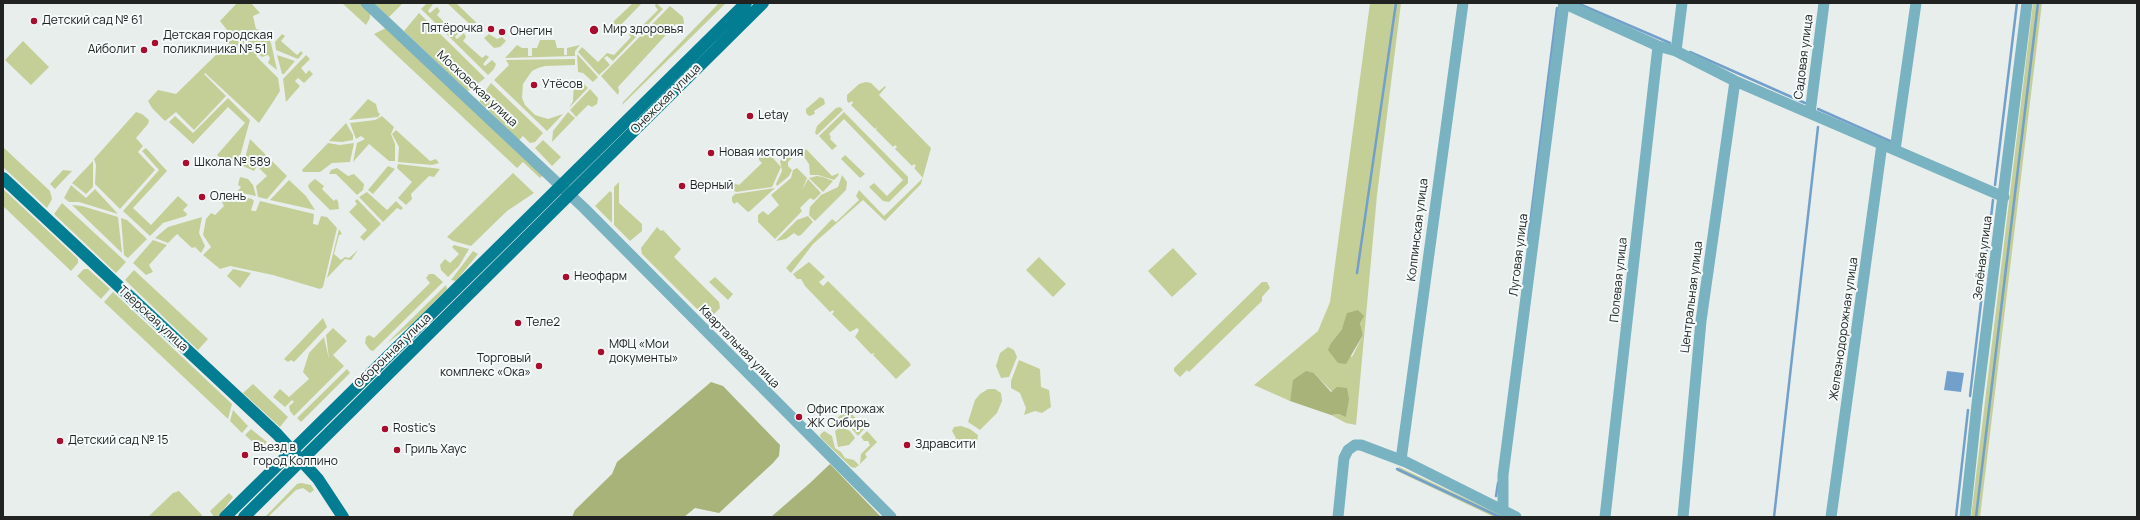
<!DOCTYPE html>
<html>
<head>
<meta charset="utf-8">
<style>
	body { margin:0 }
	#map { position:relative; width:2140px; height:520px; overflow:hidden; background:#e8eeec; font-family:Manrope,sans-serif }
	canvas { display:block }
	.frame { position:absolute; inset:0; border:4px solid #212322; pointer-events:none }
</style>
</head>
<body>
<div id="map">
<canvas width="2140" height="520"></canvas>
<div class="frame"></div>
</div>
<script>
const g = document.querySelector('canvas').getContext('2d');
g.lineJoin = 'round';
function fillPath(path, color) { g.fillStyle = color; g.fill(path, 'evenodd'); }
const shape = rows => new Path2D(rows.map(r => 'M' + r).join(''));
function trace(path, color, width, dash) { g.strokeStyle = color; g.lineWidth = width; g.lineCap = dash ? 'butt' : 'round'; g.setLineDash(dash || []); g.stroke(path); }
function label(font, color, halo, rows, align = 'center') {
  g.font = font + ' Manrope,sans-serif'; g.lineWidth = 4; g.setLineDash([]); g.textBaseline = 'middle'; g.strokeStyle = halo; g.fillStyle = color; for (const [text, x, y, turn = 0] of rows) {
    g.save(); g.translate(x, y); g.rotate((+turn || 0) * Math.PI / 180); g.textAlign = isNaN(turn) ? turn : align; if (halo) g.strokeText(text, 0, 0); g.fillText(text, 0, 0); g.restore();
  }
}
fillPath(shape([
	[237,3,251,3,260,13,253,16,256,29,260,30,259,33,262,38,268,38,271,43,277,70,268,63,270,58,268,55,262,57,258,54,256,56,278,78,280,91,273,102,259,123,205,73,204,74,226,96,194,130,176,112,165,121,152,108,148,101,158,90,176,94,223,48,228,36,227,30,220,21],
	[342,3,360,3,370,13,370,18,366,25],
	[374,3,403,3,389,17],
	[427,3,433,4,428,11,430,13,437,7,440,11,437,15,454,32,458,29,461,30,455,37,457,39,464,33,466,37,463,41,482,58,486,55,489,57,483,64,485,66,492,60,496,64,494,69,488,75,421,9],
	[447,3,456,3,482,28,478,32],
	[633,3,642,3,616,30,611,26,614,21],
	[656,3,663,9,639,34,634,28,631,30,637,36,613,61,607,56,604,58,610,65,599,75,578,52,582,47,598,62,607,53,614,55,631,37,629,35,630,29,635,25,640,28,658,10,655,6],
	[719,3,726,3,622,105,623,102],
	[1370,3,1401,3,1377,195,1356,425,1346,423,1331,415,1339,414,1346,416,1347,407,1314,373,1294,380,1290,401,1254,385,1318,331,1330,302],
	[1360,323,1363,335,1352,357,1331,343,1342,329],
	[2033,3,2042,3,1980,517,1971,517],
	[670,6,683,17,684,23,683,25,676,24,618,87,619,91,618,95,601,76],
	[419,13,485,78,471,89,467,91,404,31],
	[386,28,543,175,540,178,523,162,517,168,374,34],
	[282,34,285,36,281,41,297,55,301,51,303,53,298,59,276,50,275,42],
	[489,34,497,39,502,37,506,41,500,47,494,48,484,38],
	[540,40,555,40,557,48,564,48,564,55,567,55,567,48,580,45,575,51,575,56,505,58,517,45,522,48,528,48,528,56,532,56,532,48,537,48],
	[23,41,49,67,31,85,5,60],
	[577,54,598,77,593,82,583,73,578,72],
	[277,55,295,61,284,74,282,74],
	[306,55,310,59,301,68,306,74,309,70,313,74,304,83,298,78,295,81,300,86,286,102,283,79],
	[575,59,575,65,545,66,538,68,532,71,523,84,522,98,525,105,535,115,548,119,563,114,547,131,494,80,509,65,506,60],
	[574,82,583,83,588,88,569,108,573,101],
	[866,82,871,83,879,91,885,86,886,87,879,95,931,148,921,184,885,221,863,200,813,244,791,273,786,268,793,260,832,219,836,222,859,200,856,196,859,190,884,216,923,178,914,168,916,166,914,164,912,166,895,149,897,147,895,145,893,147,876,130,877,127,875,129,851,105,853,103,852,101,849,103,847,101,847,95,859,84],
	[491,83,543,133,535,142,530,143,523,136,519,140,480,102,480,98],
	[590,89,598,98,597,104,592,107,588,105,576,117,570,110],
	[820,97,824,99,825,104,814,111,815,113,813,115,809,116,806,113,806,109],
	[228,98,250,120,239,160,233,158,226,164,217,155,245,123,228,107,193,144,169,122,175,116,193,133],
	[368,99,376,104,378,112,380,114,378,117,349,120],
	[840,107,843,110,817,135,815,133,817,126,836,108],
	[136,112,142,114,149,120,148,124,136,138,143,146,138,152,155,170,120,209,95,184,96,165,94,159],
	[568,112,575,118,552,142,553,131],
	[844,112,908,177,908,183,889,202,883,201,869,187,874,183,887,196,903,180,844,119,829,134,831,137,830,139,837,146,832,150,819,136],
	[382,116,394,127,391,134,395,144,395,161,389,161,369,144,353,162,357,143,365,139,361,136,356,139,350,123,375,120],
	[346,123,353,135,353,140,342,142,329,141],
	[396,130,430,161,436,159,439,163,432,165,398,162,399,147,392,134],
	[250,139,287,176,267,199,258,197,256,186,267,176,257,166,254,171,243,166],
	[543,140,561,157,552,166,535,148],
	[328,143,340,145,354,143,350,162,332,163,320,172,303,172,302,170],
	[3,147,50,191,52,199,47,208,3,167],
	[146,148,167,171,133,208,151,225,178,196,188,205,183,210,187,214,186,216,163,223,150,236,123,211,159,170,142,151],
	[806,149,832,176,839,173,838,176,834,180,818,175,810,175,809,164,802,154],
	[791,151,792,158,788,162,788,166,792,170,789,176,777,186,776,184,782,171,780,161],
	[766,154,772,157,781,167,772,187,736,192,732,189,733,183,739,185,762,163,759,160,759,156],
	[845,155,865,174,860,178,841,159],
	[93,161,93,187,86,194,72,183],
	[398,164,433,168,440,169,434,177,429,176,411,194,412,199,406,205,398,198,412,182,397,168],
	[388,166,395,169,373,194,368,190],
	[337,168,348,176,354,174,364,184,363,190,357,195,336,174,329,174,331,170],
	[797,168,807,178,802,190,808,179,821,193,814,200,810,198,800,208,802,211,775,239,758,222,758,215,763,211,768,215,779,205,771,195,791,178,793,170],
	[63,170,72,171,55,189,50,184],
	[513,173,534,193,507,211,471,246,453,241,447,237],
	[842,175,847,182,846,190,815,221,809,215,810,207,821,195,838,187],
	[817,176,823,177,833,181,823,192,809,178],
	[240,177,248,179,253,185,256,196,237,192,241,187,238,185],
	[315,179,324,186,322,189,334,201,336,199,338,201,339,209,330,210,310,190,308,186,310,183],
	[289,180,306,196,315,210,270,200],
	[619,182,619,203,642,224,642,231,630,241,614,225,614,187],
	[71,185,86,198,95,189,118,214,79,202,69,202,64,198],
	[775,188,750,211,748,212,737,202,734,204,732,201,732,197,735,194],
	[3,189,78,259,78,263,71,271,3,206],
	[610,191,612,193,612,223,595,206],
	[367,192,387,210,396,201,403,208,401,210,397,208,383,222,359,197],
	[234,195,252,199,254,201,251,210,253,211,256,211,260,201,314,214,313,224,318,225,321,216,327,217,337,228,323,287,320,289,273,275,230,266,220,269,203,255,211,247,203,235,206,219,211,213,215,215,224,206,222,202,224,197,232,197],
	[357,199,381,224,364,241,360,237,367,230,349,212,357,204,355,201],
	[62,203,126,262,116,273,54,214],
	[72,205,82,206,118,217,122,253],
	[808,216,813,222,801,235,798,236,794,233,786,239,776,241,797,220],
	[202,217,199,233,205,246,201,253,195,247,192,248,177,234,168,243,155,238,168,227],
	[121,218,127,220,147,239,128,258,124,255],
	[657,227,661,231,663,230,681,249,674,257,719,302,720,308,711,317,700,312,642,254,641,248],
	[339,229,342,234,339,235,334,254,341,260,345,257,349,258,358,250,351,260,345,259,327,278],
	[153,240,167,245,149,265,153,272,146,275,133,263],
	[454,245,469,249,459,266,448,277,441,270,440,265,445,259,450,263,459,254,452,247],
	[1173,248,1197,274,1172,297,1148,271],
	[473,251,478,254,456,281,451,280],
	[1039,257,1066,284,1053,297,1026,270],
	[809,262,825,277,819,282,823,286,828,281,909,362,911,365,896,379,873,355,875,353,871,354,855,337,859,330,857,328,850,332,832,314,834,312,833,310,830,312,805,286,801,279,797,279,793,274],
	[84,269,88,269,110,289,101,299,77,276],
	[233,269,251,273,240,288,227,276],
	[134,270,208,339,198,350,125,280],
	[429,274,434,274,443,282,373,351,370,350,365,343,366,337,369,335,374,338,430,283,426,278],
	[715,277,733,294,728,300,709,282],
	[1262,282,1267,282,1270,288,1262,297,1262,301,1189,372,1187,370,1180,377,1174,371,1174,368],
	[446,285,447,289,412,324,386,344],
	[113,292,232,404,228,419,104,302],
	[323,318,327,327,294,362,291,360,288,362,284,359],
	[333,328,347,341,333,355,344,366,294,416,290,411,289,406,294,402,292,400,285,407,273,397,280,389,289,397,309,379,303,372,309,353,324,337,329,359,326,335],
	[1008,347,1014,350,1017,357,1009,377,1001,378,996,366,1000,353],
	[1019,360,1040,369,1041,387,1049,390,1051,407,1042,413,1035,411,1024,415,1026,408,1020,393,1011,388,1011,381],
	[347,369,350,373,301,422,297,418],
	[253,384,288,417,280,427,243,393],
	[988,389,995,389,1001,393,1002,401,997,413,980,430,968,422,975,400,980,394],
	[847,409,865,428,858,436,851,428,837,424,833,426,831,424],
	[233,410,248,426,242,433,230,421],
	[961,426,970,429,978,435,977,441,973,447,963,449,959,449,954,444,952,439,955,440,956,438,952,431,954,427],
	[841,427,850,431,855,438,849,445,838,447,835,431],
	[251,429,267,442,260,449,245,435],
	[824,431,832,436,835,448,841,452,845,458,854,460,859,465,855,468,851,467,821,438,820,435],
	[867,431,877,442,865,454,867,457,860,464,861,454,870,445,868,441,864,441,861,437],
	[1399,467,1505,517,1494,517,1397,471],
	[301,483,311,485,314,490,310,493,303,488,296,490,268,517,265,517,297,484],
	[179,491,202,515,201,517,148,517,173,493],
	[229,493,233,497,218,517,214,517,210,511]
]), '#c4cf97');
fillPath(shape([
	[1358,310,1364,316,1360,323,1363,335,1346,364,1338,363,1328,350,1331,343,1342,329,1347,313],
	[1306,371,1314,373,1331,392,1337,387,1347,388,1349,399,1346,417,1339,414,1331,415,1290,401,1293,380],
	[711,382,723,386,780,445,779,456,773,463,719,513,695,508,684,517,572,517,575,510,612,474,617,462],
	[830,464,881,517,771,517,810,483]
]), '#a8b379');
fillPath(shape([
	[1947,371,1964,373,1961,392,1944,390]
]), '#73a0cb');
trace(shape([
	[1577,3,1670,43],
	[1690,52,1805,103],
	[1818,109,1890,141],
	[1995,185,2017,3],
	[1528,240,1557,8],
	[1357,273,1396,3],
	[1970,396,1993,200],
	[1397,469,1500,517],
	[1496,496,1498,483],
	[1774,517,1818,127],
	[1956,517,1968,410],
	[1976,517,2038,3]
]), '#73a0cb', 2.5);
trace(shape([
	[366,3,584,208,891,517],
	[1563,3,1658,46,1676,51,1735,81,2004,197],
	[1676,51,1682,3],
	[1810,113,1824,3],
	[1895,150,1916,3],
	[1401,460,1463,3],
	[1503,511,1503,475,1564,3],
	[1338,517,1344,458,1348,450,1355,445,1361,445,1406,462,1516,517],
	[1605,517,1658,46],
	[1683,517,1701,321,1735,81],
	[1831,517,1882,144],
	[1965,517,1977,404,2027,3]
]), '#79b2c1', 11);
trace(shape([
	[3,178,277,434,318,479,343,517],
	[225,517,746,3],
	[244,517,763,3]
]), '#037d92', 12);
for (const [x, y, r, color] of [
	[34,21,4,"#a70d2e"],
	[491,29,4,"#a70d2e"],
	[594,30,5,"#a70d2e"],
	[502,32,4,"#a70d2e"],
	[155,43,4,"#a70d2e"],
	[144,50,4,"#a70d2e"],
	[534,85,4,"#a70d2e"],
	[750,116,4,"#a70d2e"],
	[711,153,4,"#a70d2e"],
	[186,163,4,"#a70d2e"],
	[682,186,4,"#a70d2e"],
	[202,197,4,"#a70d2e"],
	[566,277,4,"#a70d2e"],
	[518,323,4,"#a70d2e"],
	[601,352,4,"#a70d2e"],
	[539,366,4,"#a70d2e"],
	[799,417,4,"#a70d2e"],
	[385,429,4,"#a70d2e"],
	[60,441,4,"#a70d2e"],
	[907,445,4,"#a70d2e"],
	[397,450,4,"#a70d2e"],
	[245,455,4,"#a70d2e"]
]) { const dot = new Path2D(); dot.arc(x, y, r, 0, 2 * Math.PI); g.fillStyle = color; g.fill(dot); trace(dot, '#f5fbfa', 1.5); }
label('12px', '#212322', '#f5fbfa', [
	["Детский сад № 61",42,21],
	["Пятёрочка",483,29,"right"],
	["Мир здоровья",603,30],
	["Онегин",510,32],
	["Детская городская",163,36],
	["поликлиника № 51",163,50],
	["Айболит",136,50,"right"],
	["Утёсов",542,85],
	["Letay",758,116],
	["Новая история",719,153],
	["Школа № 589",194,163],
	["Верный",690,186],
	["Олень",210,197],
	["Неофарм",574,277],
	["Теле2",526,323],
	["МФЦ «Мои",609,345],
	["документы»",609,359],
	["Торговый",531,359,"right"],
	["комплекс «Ока»",531,373,"right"],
	["Офис прожаж",807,410],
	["ЖК Сибирь",807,424],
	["Rostic's",393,429],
	["Детский сад № 15",68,441],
	["Здравсити",915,445],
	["Въезд в",253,448],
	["город Колпино",253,462],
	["Гриль Хаус",405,450]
], 'left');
label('12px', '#212322', '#f5fbfa', [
	["Садовая улица",1804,57,-83],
	["Московская улица",477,89,43],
	["Онежская улица",666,99,-45],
	["Колпинская улица",1418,230,-83],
	["Луговая улица",1519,255,-83],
	["Зелёная улица",1983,258,-83],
	["Полевая улица",1619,280,-84],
	["Центральная улица",1692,297,-83],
	["Тверская улица",153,319,43],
	["Железнодорожная улица",1844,329,-82],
	["Квартальная улица",739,347,46],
	["Оборонная улица",393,351,-44]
]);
</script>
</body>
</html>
